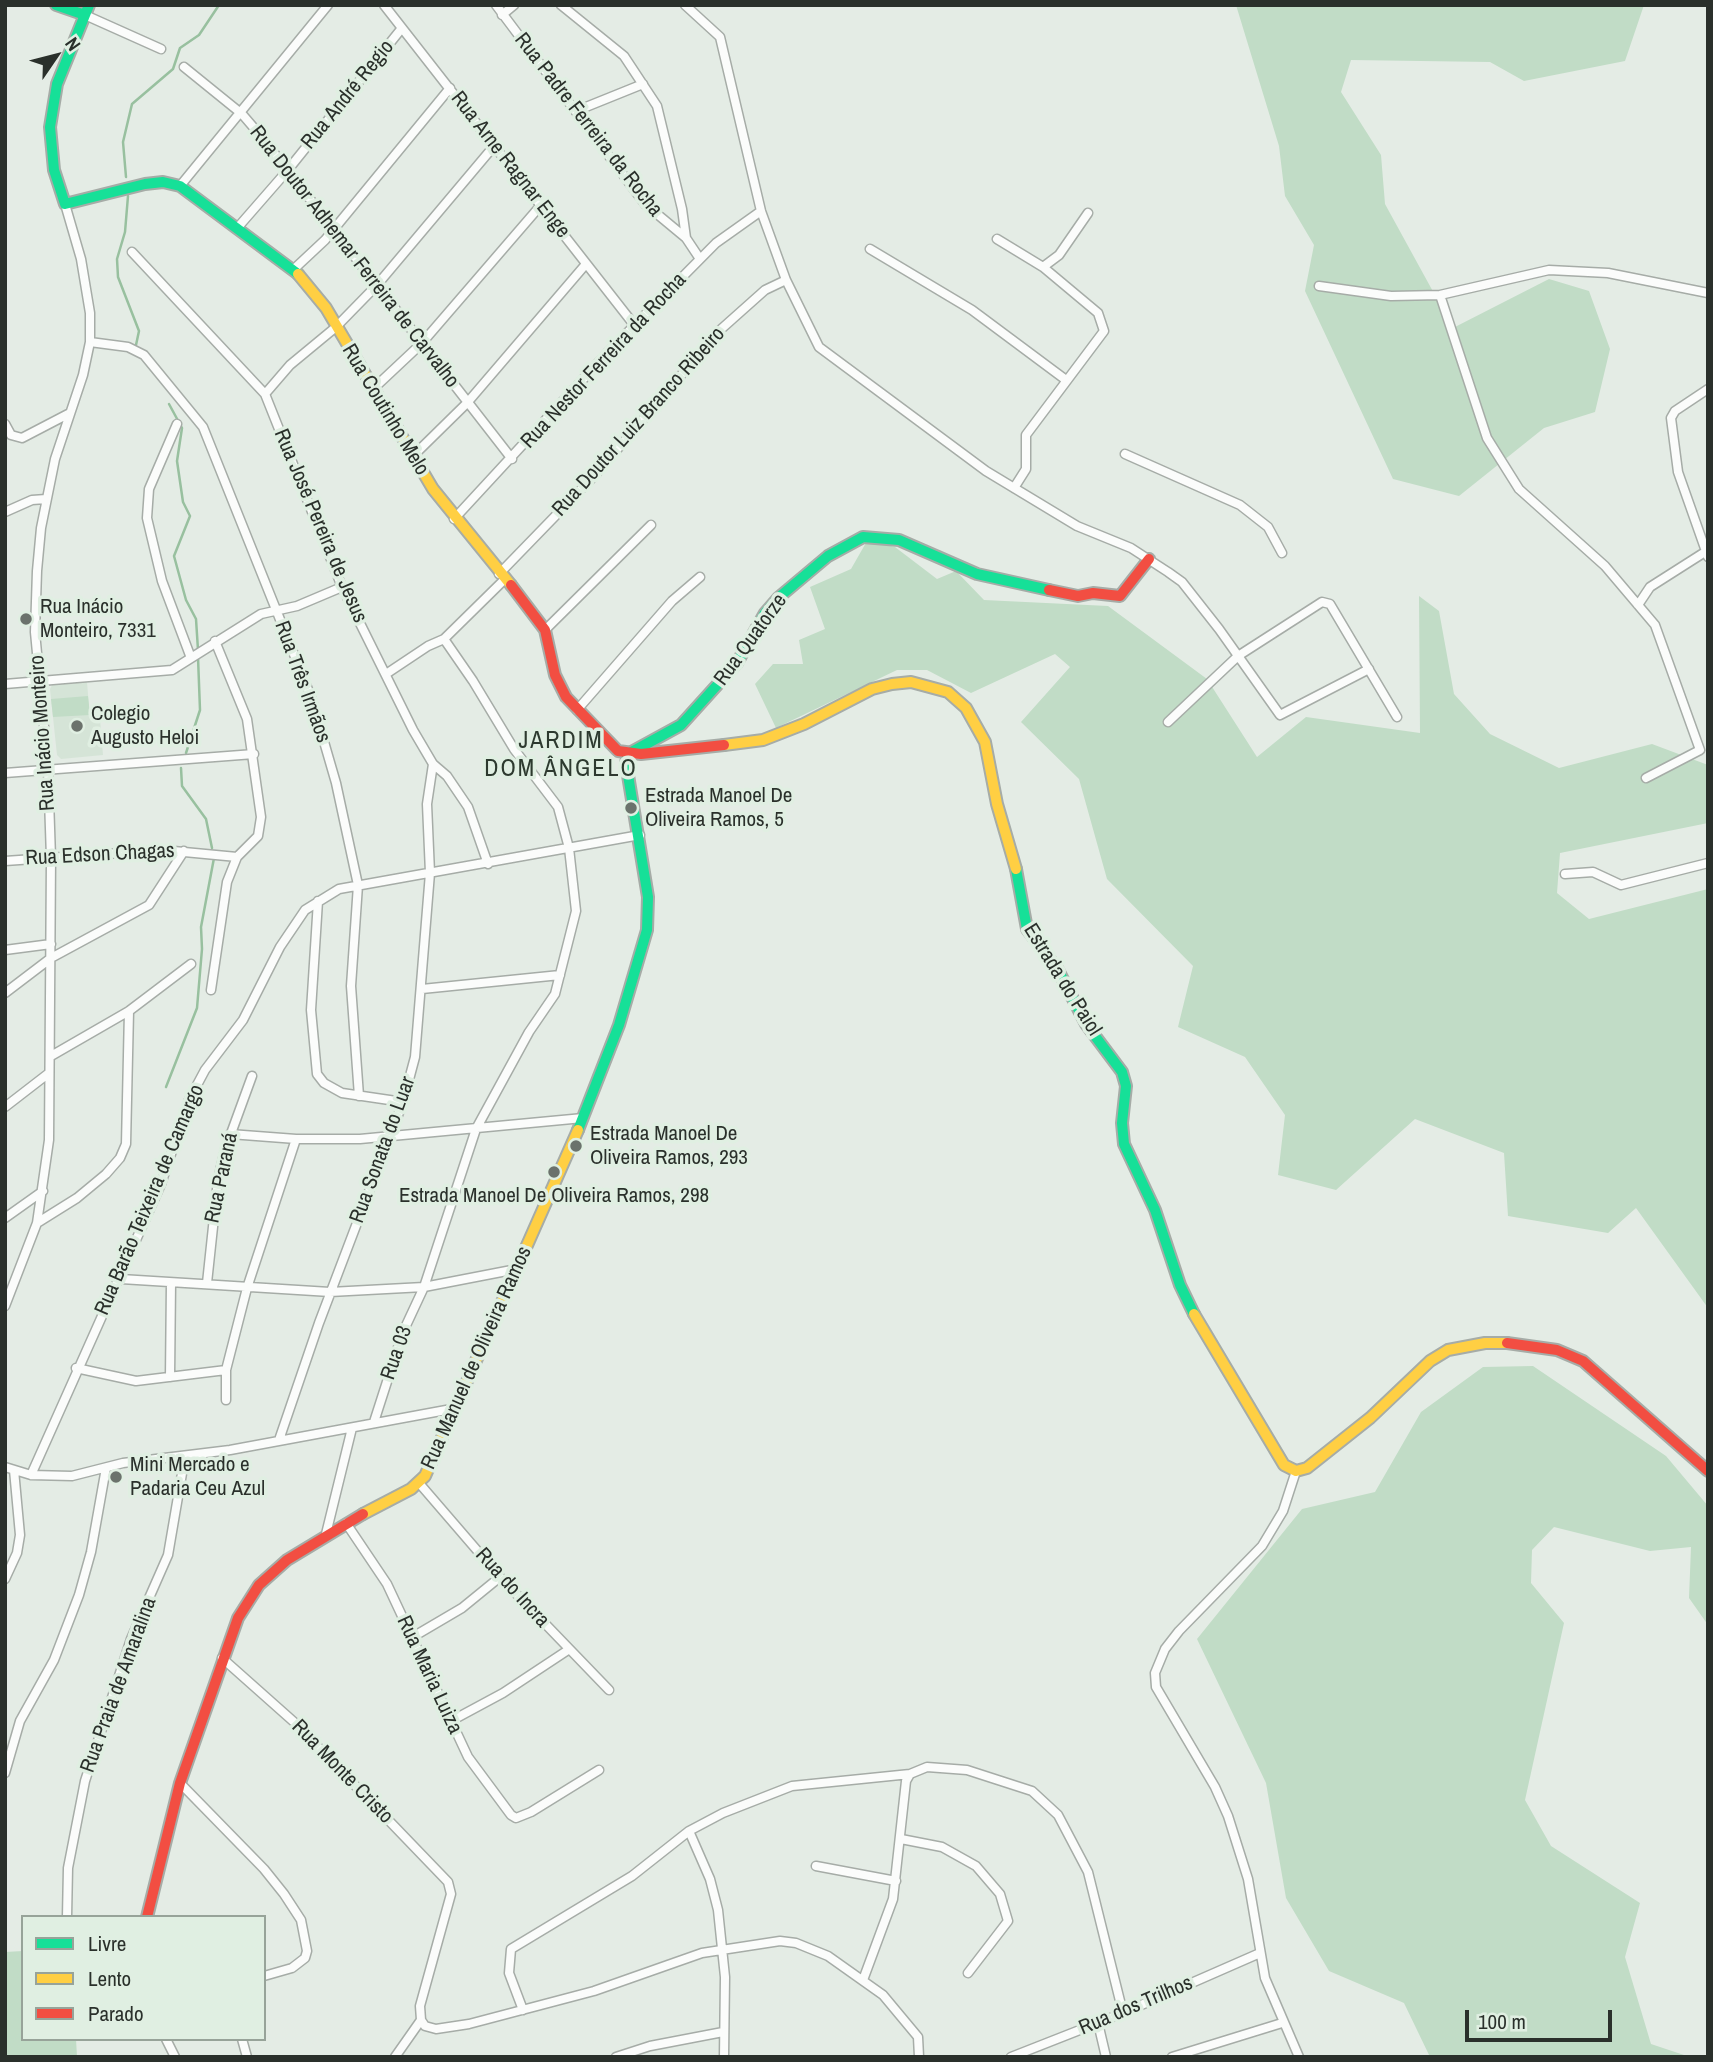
<!DOCTYPE html>
<html>
<head>
<meta charset="utf-8">
<style>
	body { margin:0 }
	#map { position:relative; width:1713px; height:2062px; overflow:hidden; background:#e4ece5; font-family:"Archivo Narrow",sans-serif }
	canvas { display:block }
	.frame { position:absolute; inset:0; border:7px solid #2a302b; pointer-events:none }
	.legend { position:absolute; left:21px; top:1915px; width:245px; height:126px; box-sizing:border-box; background:#e0efe2; border:2px solid #97a399; margin:0; padding:9px 12px; list-style:none; font-size:21px; color:#2a302b }
	.legend li { display:flex; align-items:center; gap:14px; height:35px }
	.legend b { width:35px; border:2px solid #97a399 }
	.north { position:absolute; left:21px; top:21px; width:70px; height:70px; -webkit-text-stroke:5px #e0efe2; paint-order:stroke; rotate:55deg; font-size:19px; font-weight:700; line-height:28px; text-align:center; color:#2a302b }
	.north::after { content:''; display:block; margin:auto; width:24px; height:32px; background:#2a302b; clip-path:polygon(50% 0,100% 100%,50% 72%,0 100%) }
	.scale { position:absolute; left:1465px; top:2010px; width:147px; height:32px; box-sizing:border-box; border:4px solid #2a302b; border-top:0; padding-left:9px; font-size:21px; line-height:24px; white-space:nowrap; color:#2a302b; -webkit-text-stroke:5px #e0efe2; paint-order:stroke }
</style>
</head>
<body>
<div id="map">
<canvas width="1713" height="2062"></canvas>
<div class="frame"></div>
<ul class="legend">
<li><b style="height:9px;background:#16e098"></b>Livre</li>
<li><b style="height:9px;background:#ffcf43"></b>Lento</li>
<li><b style="height:9px;background:#f24e42"></b>Parado</li>
</ul>
<div class="north">N</div>
<div class="scale">100 m</div>
</div>
<script>
const g = document.querySelector('canvas').getContext('2d');
g.lineJoin = 'round';
function fillPath(path, color) { g.fillStyle = color; g.fill(path, 'evenodd'); }
const shape = rows => new Path2D(rows.map(r => 'M' + r).join(''));
function trace(path, color, width, dash) { g.strokeStyle = color; g.lineWidth = width; g.lineCap = dash ? 'butt' : 'round'; g.setLineDash(dash || []); g.stroke(path); }
function label(font, color, halo, rows, align = 'center') {
  g.font = font + ' "Archivo Narrow",sans-serif'; g.lineWidth = 7; g.setLineDash([]); g.textBaseline = 'middle'; g.strokeStyle = halo; g.fillStyle = color; for (const [text, x, y, turn = 0] of rows) {
    g.save(); g.translate(x, y); g.rotate((+turn || 0) * Math.PI / 180); g.textAlign = isNaN(turn) ? turn : align; if (halo) g.strokeText(text, 0, 0); g.fillText(text, 0, 0); g.restore();
  }
}
fillPath(shape([
	[87,682,90,719,100,719,103,755,61,759,57,755,50,689,52,685]
]), '#d5e4d7');
fillPath(shape([
	[1236,5,1644,5,1625,61,1524,81,1490,62,1351,60,1341,92,1381,155,1385,204,1453,328,1549,279,1589,291,1610,349,1595,412,1544,428,1459,496,1393,479,1305,291,1314,245,1285,196,1279,146],
	[867,541,895,547,937,579,956,571,984,600,1108,606,1207,679,1257,757,1306,717,1420,733,1419,596,1439,611,1454,694,1490,734,1559,768,1652,744,1708,765,1708,823,1560,853,1557,893,1589,919,1708,889,1708,1308,1636,1208,1608,1233,1508,1216,1504,1153,1415,1119,1336,1190,1278,1175,1285,1115,1245,1057,1178,1027,1193,966,1107,879,1079,779,1021,722,1070,667,1055,654,971,693,927,670,897,670,776,728,755,684,773,664,803,664,799,640,825,629,810,587,851,569],
	[88,696,90,715,53,717,51,699],
	[1533,1366,1666,1456,1708,1506,1708,1625,1689,1598,1691,1547,1650,1551,1554,1527,1532,1550,1531,1583,1564,1623,1525,1800,1551,1846,1640,1903,1625,1957,1651,2044,1690,2057,1430,2057,1404,2003,1329,1971,1286,1898,1266,1783,1197,1639,1302,1509,1375,1492,1421,1412,1483,1367],
	[23,1951,23,2039,76,2039,77,2057,5,2057,5,1952]
]), '#c1dcc6');
trace(shape([
	[126,177,123,142,132,104,173,69,180,48,199,35,219,5],
	[128,196,125,232,117,259,118,277,139,331,136,345],
	[169,404,182,428,177,461,183,502,190,516,174,556,186,600,196,619,198,650],
	[186,753,200,710,198,657],
	[181,768,182,786,206,819,212,848],
	[166,1087,197,1008,202,949,201,927,214,858]
]), '#98c09f', 2.5);
const street = shape([
	[384,5,635,326],
	[496,5,645,204,686,238],
	[561,5,624,56,657,106,682,209,686,238,700,259],
	[685,5,720,37,761,211,786,280,819,347,986,471,1077,526,1131,548,1168,572,1182,582,1219,629,1280,715,1369,669],
	[85,15,161,49],
	[502,15,514,5],
	[184,67,242,114,260,135,512,459],
	[576,111,643,84],
	[180,186,328,5],
	[239,226,287,171,402,28],
	[997,239,1043,267,1059,255,1088,213],
	[870,249,972,310,1066,380],
	[132,252,265,394,342,587,413,730,433,764,447,776,468,807,488,864],
	[294,269,325,240,450,88],
	[1319,286,1391,296,1440,295,1549,270,1608,273,1708,293],
	[1440,295,1487,438,1519,489,1605,566,1655,625,1700,750,1646,778],
	[90,342,128,347,144,355,203,427,311,697,336,783,358,885,351,986,359,1096],
	[373,389,422,343,541,205],
	[1708,389,1675,411,1671,418,1678,472,1708,557],
	[265,394,290,365,336,327,377,285,494,146],
	[5,424,11,435,22,438,70,413],
	[177,424,149,489,147,518,162,581,191,658],
	[1125,454,1240,505,1268,527,1282,553],
	[412,457,467,403,586,264],
	[1014,488,1026,469,1026,435,1104,331,1098,313,1043,267],
	[5,512,32,500,46,499],
	[454,519,611,349,716,243,761,211],
	[499,574,596,474,719,331,765,290,786,280],
	[1638,605,1650,587,1705,552],
	[545,630,651,525],
	[386,674,428,646,444,639,504,580],
	[5,684,172,670,261,614,297,606,342,587],
	[577,710,672,601,700,577],
	[1168,722,1238,656,1322,602,1330,604,1397,717],
	[5,773,254,754],
	[5,861,163,850,237,857],
	[1565,874,1593,872,1621,885,1708,863],
	[318,901,311,1010,317,1074,324,1083,342,1093,403,1102],
	[5,950,51,944],
	[422,989,560,975],
	[211,990,227,882,237,857,258,836,261,817,247,719,215,641],
	[5,993,51,958,149,905,184,851],
	[51,1056,129,1011,191,964],
	[5,1107,49,1073],
	[230,1134,296,1139,360,1139,583,1118],
	[5,1218,43,1191],
	[37,1223,77,1198,106,1174,120,1158,126,1144,129,1011],
	[121,1279,330,1292,424,1287,517,1269],
	[207,1283,218,1180,225,1150,252,1076],
	[5,1306,37,1223,49,1140,51,858,48,769,35,632,37,571,41,528,55,459,83,375,90,342,90,313,81,259,65,204],
	[76,1368,136,1381,226,1370],
	[170,1377,171,1283],
	[226,1400,226,1370,247,1288,296,1139],
	[374,1422,403,1332,424,1287,476,1129,529,1032,555,994,576,911,569,848,558,807,514,749,473,681,444,639],
	[279,1440,319,1323,403,1102,415,1057,430,873,427,804,433,764],
	[5,1467,31,1475,72,1476,123,1463,230,1450,457,1408],
	[1296,1471,1283,1511,1262,1546,1179,1631,1165,1649,1155,1673,1156,1687,1215,1787,1228,1816,1248,1879,1265,1978,1299,2057],
	[31,1475,161,1184,189,1100,205,1070,243,1020,280,947,305,910,339,889,640,835],
	[419,1483,500,1577,609,1690],
	[346,1523,387,1584,468,1757,511,1815,516,1818,531,1812,599,1770],
	[326,1534,352,1428],
	[5,1579,17,1553,20,1535,14,1470],
	[411,1638,462,1608,500,1577],
	[222,1658,294,1722,448,1882,451,1894,420,2006,421,2020,395,2057],
	[451,1721,503,1693,568,1650],
	[5,1773,20,1721,54,1660,79,1595,91,1552,106,1468],
	[180,1783,264,1869,284,1894,301,1920,307,1951,305,1958,292,1968,264,1976],
	[689,1831,710,1879,718,1910,725,1977,724,2057],
	[901,1839,942,1847,976,1866,1000,1894,1008,1921,968,1973],
	[816,1866,896,1881],
	[67,1917,68,1868,85,1781,131,1639,168,1555,185,1456],
	[863,1980,893,1899,906,1781,910,1774,927,1767,967,1770,1032,1791,1058,1815,1088,1872,1123,2013],
	[523,2010,509,1973,511,1949,632,1876,689,1831,723,1813,792,1786,910,1774],
	[421,2020,425,2026,436,2029,469,2024,594,1991,702,1953,780,1941,796,1943,828,1956,883,1995,918,2037,919,2057],
	[1098,2023,1106,2057],
	[166,2039,175,2057],
	[242,2039,247,2057],
	[616,2057,650,2046,723,2032],
	[1011,2057,1123,2013,1260,1953],
	[1172,2057,1282,2023]
]);
const fast = shape([
	[56,5,85,15],
	[89,5,57,84,50,127,54,170,65,204,145,184,163,182,180,186,298,274],
	[628,754,681,725,737,663,765,613,778,598,828,556,863,537,899,540,977,574,1049,590],
	[1016,869,1027,929,1058,970,1086,1024,1122,1072,1126,1086,1122,1123,1124,1144,1155,1210,1180,1285,1194,1314],
	[578,1130,619,1025,647,930,648,897,626,763,628,754]
]);
const slow = shape([
	[298,274,326,308,433,489,511,585],
	[724,745,763,740,804,724,872,689,892,684,911,682,948,692,966,708,985,742,997,804,1016,869],
	[1194,1314,1284,1465,1296,1471,1307,1468,1370,1418,1430,1361,1448,1350,1485,1343,1507,1343],
	[363,1514,411,1489,425,1476,578,1130]
]);
const jam = shape([
	[511,585,545,630,555,675,566,697,618,751,641,754,724,745],
	[1049,590,1078,596,1093,593,1120,596,1149,559],
	[1507,1343,1557,1350,1583,1361,1708,1471],
	[147,1917,180,1783,238,1618,259,1585,287,1560,363,1514]
]);
trace(street, '#a6aca7', 11);
trace(fast, '#a6aca7', 14);
trace(slow, '#a6aca7', 14);
trace(jam, '#a6aca7', 14);
trace(street, '#fbfcfb', 8);
trace(fast, '#16e098', 10);
trace(slow, '#ffcf43', 10);
trace(jam, '#f24e42', 10);
for (const [x, y, r, color] of [
	[26,619,7,"#6b726c"],
	[77,726,7,"#6b726c"],
	[631,808,7,"#6b726c"],
	[576,1146,7,"#6b726c"],
	[554,1172,7,"#6b726c"],
	[116,1477,7,"#6b726c"]
]) { const dot = new Path2D(); dot.arc(x, y, r, 0, 2 * Math.PI); g.fillStyle = color; g.fill(dot); trace(dot, '#e0efe2', 2.5); }
label('21px', '#2a302b', '#e0efe2', [
	["Rua André Regio",348,95,-51],
	["Rua Padre Ferreira da Rocha",588,125,52],
	["Rua Arne Ragnar Enge",510,165,52],
	["Rua Doutor Adhemar Ferreira de Carvalho",354,257,52],
	["Rua Nestor Ferreira da Rocha",604,361,-47],
	["Rua Coutinho Melo",385,410,59],
	["Rua Doutor Luiz Branco Ribeiro",639,422,-48],
	["Rua José Pereira de Jesus",320,526,67],
	["Rua Quatorze",751,640,-54],
	["Rua Três Irmãos",302,682,70],
	["Rua Inácio Monteiro",43,733,-94],
	["Rua Edson Chagas",100,855,-3],
	["Estrada do Paiol",1062,980,58],
	["Rua Sonata do Luar",383,1150,-70],
	["Rua Paraná",222,1178,-78],
	["Rua Barão Teixeira de Camargo",150,1200,-67],
	["Rua 03",397,1353,-71],
	["Rua Manuel de Oliveira Ramos",477,1358,-66],
	["Rua do Incra",512,1588,48],
	["Rua Maria Luiza",429,1675,65],
	["Rua Praia de Amaralina",119,1685,-70],
	["Rua Monte Cristo",342,1772,46],
	["Rua dos Trilhos",1136,2006,-23]
]);
label('21px', '#2a302b', '#e0efe2', [
	["Rua Inácio",40,607],
	["Monteiro, 7331",40,631],
	["Colegio",91,714],
	["Augusto Heloi",91,738],
	["Estrada Manoel De",645,796],
	["Oliveira Ramos, 5",645,820],
	["Estrada Manoel De",590,1134],
	["Oliveira Ramos, 293",590,1158],
	["Estrada Manoel De Oliveira Ramos, 298",554,1196,"center"],
	["Mini Mercado e",130,1465],
	["Padaria Ceu Azul",130,1489]
], 'left');
g.letterSpacing = '2px';
label('24px', '#2d3a2f', '#e0efe2', [
	["JARDIM",561,742],
	["DOM ÂNGELO",561,770]
]);
g.letterSpacing = '0px';
</script>
</body>
</html>
